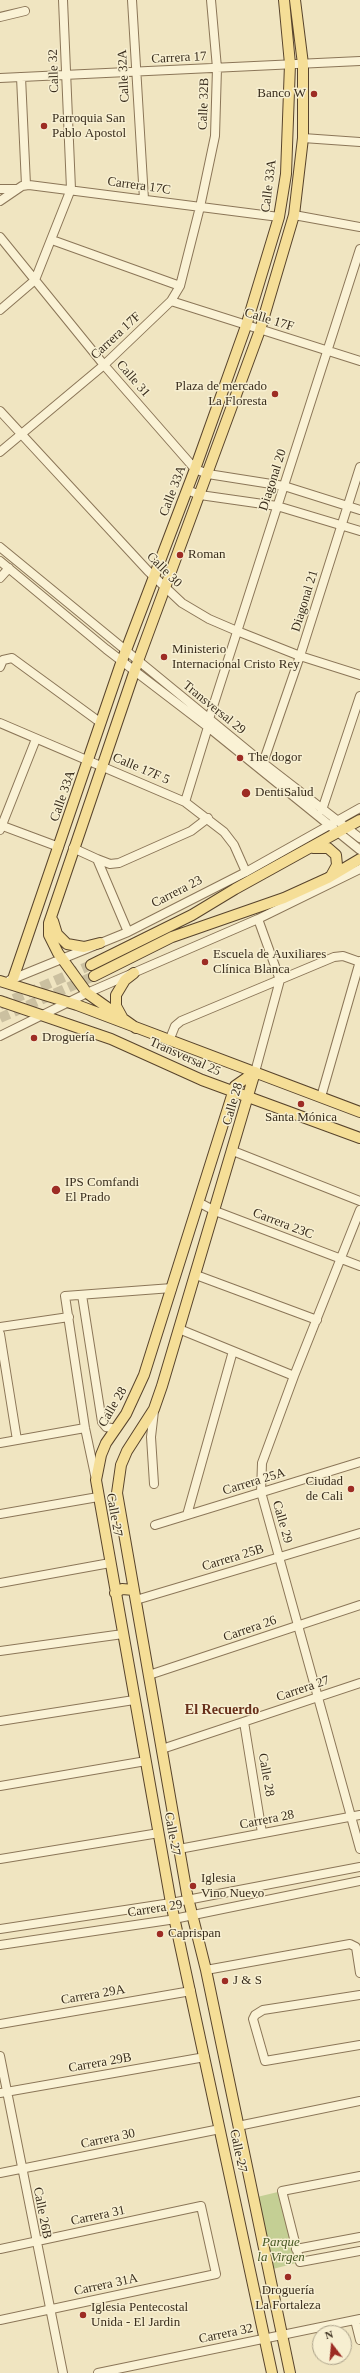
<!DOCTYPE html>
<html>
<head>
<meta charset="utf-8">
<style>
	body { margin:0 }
	#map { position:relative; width:360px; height:2373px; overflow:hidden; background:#f0e5c1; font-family:"Times New Roman",serif }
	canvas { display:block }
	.north { position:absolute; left:312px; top:2325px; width:40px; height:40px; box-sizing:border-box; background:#f7efd1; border:1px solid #aba189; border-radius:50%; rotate:344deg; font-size:11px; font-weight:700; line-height:16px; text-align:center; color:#392d1d }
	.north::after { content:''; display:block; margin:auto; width:14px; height:18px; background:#9d2c24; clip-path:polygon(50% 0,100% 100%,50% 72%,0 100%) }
</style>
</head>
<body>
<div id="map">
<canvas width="360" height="2373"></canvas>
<div class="north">N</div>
</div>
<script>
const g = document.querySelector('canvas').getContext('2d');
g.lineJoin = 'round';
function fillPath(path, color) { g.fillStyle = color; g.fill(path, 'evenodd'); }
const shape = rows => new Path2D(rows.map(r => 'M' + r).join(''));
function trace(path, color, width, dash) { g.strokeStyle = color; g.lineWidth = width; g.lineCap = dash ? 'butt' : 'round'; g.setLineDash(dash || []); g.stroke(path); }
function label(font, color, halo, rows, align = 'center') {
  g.font = font + ' "Times New Roman",serif'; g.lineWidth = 3; g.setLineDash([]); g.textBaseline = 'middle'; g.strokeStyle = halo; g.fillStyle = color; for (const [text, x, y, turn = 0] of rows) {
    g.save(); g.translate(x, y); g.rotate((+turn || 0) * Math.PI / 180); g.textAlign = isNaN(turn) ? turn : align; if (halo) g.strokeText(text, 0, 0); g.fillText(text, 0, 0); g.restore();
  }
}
fillPath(shape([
	[282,2191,300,2262,269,2270,253,2198]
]), '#c4cf94');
trace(shape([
	[0,1005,91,965],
	[0,1018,94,976]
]), '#cbc0a0', 10, [10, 5]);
const minor = shape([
	[132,0,144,199],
	[0,17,25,11],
	[21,77,26,185],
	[0,78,360,61],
	[303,138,360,142],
	[0,189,17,189],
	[0,201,22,186,29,185,279,217],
	[294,215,360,227],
	[0,237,104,365,195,469,208,474,284,486,360,510],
	[52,240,180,286],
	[171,301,360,361],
	[0,310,35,280,71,189,63,0],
	[0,411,148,571,182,603,209,619,237,631,300,656,360,675],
	[0,452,104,365,171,301,180,286,200,207,215,136,217,68,211,0],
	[187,490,200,495,277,506,360,531],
	[0,547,263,763,360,838],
	[0,561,106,649,208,727,360,850],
	[0,578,9,568],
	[0,667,3,660,12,658,101,723],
	[209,719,360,249],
	[0,723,185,802,224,832,234,845,246,872],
	[263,763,300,656,360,467],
	[185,802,208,727],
	[322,810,360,696],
	[0,825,59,847],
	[0,830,36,739],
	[73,848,97,859,128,932],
	[97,859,110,864,119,863,191,831,208,818],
	[10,980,128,932,246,872,360,808],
	[0,1036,87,993,258,919,360,869],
	[169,1041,175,1026,181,1021,334,957,343,956,360,962],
	[255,1072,280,980,258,919],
	[321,1097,360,961],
	[233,1151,360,1201],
	[198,1202,215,1211,360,1266],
	[360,1210,294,1376,262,1463,261,1492,360,1849],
	[196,1275,317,1320],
	[82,1295,102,1422,106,1427,116,1429],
	[0,1327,69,1317],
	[179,1329,294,1376],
	[0,1334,17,1440],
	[154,1411,151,1437,154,1484],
	[0,1443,85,1428],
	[95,1475,85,1428,65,1296,172,1288],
	[0,1514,98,1497],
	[187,1515,233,1351],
	[155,1525,360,1462],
	[0,1583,110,1563],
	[136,1600,360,1533],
	[0,1651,123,1634],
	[149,1675,360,1605],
	[0,1721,134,1700],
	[244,1722,262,1833],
	[162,1749,360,1683],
	[0,1786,146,1761],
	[179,1849,360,1815],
	[0,1859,159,1833],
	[0,1929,171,1903,360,1867],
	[0,1945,169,1920,360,1881],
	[206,1970,350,1944,356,1947,360,1973],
	[360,1995,263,2010,255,2015,253,2019,265,2061,360,2045],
	[0,2024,191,1991],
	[0,2056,63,2373],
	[0,2093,205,2057],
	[238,2126,360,2101],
	[0,2173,220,2129],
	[360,2176,282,2191,300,2262,360,2251],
	[0,2249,201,2206,216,2274,0,2320],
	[296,2249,360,2237],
	[355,2320,360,2340],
	[98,2373,360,2319]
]);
const major = shape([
	[313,848,328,848,336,855,337,865,331,876],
	[53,921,57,934,67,944,84,947,100,943],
	[91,965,192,915,235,889,360,820],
	[94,976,172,937,284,898,328,878,360,859],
	[13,979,120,666,195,469,246,326,279,217,286,174,290,64,284,0],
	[0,981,77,1005,360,1112],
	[0,1001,111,1039,202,1080,360,1138],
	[122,1017,116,1006,116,995,125,980,134,973],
	[136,1028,87,993,58,953,49,935,49,923,138,661,260,330,294,215,303,138,303,64,295,0],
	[255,1072,235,1086,144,1375,126,1414,106,1443,101,1455,96,1480,171,1903,272,2373],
	[255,1072,162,1386,154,1409,127,1451,121,1465,117,1493,187,1894,206,1970,290,2373],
	[115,1593,122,1589,134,1590]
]);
trace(minor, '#8b7658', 10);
trace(major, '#58442c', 12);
trace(minor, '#faf2d5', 8);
trace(major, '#f5de97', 10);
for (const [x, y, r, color] of [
	[314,94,4,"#9d2c24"],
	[44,126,4,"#9d2c24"],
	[275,394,4,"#9d2c24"],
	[180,555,4,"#9d2c24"],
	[164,657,4,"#9d2c24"],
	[240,758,4,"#9d2c24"],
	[246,793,5,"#9d2c24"],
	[205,962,4,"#9d2c24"],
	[34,1038,4,"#9d2c24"],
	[301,1104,4,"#9d2c24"],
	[56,1190,5,"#9d2c24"],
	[351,1489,4,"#9d2c24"],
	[193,1886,4,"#9d2c24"],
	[160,1934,4,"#9d2c24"],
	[225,1981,4,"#9d2c24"],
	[288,2277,4,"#9d2c24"],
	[83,2315,4,"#9d2c24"]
]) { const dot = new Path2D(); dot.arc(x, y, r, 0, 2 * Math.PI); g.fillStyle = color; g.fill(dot); trace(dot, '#f7efd1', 1.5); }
label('13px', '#392d1d', '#f7efd1', [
	["Carrera 17",179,58,-3],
	["Calle 32",54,71,-92],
	["Calle 32A",124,76,-93],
	["Calle 32B",204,104,-88],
	["Carrera 17C",139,186,8],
	["Calle 33A",269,186,-83],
	["Calle 17F",269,320,17],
	["Carrera 17F",116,336,-43],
	["Calle 31",133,379,49],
	["Diagonal 20",273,480,-72],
	["Calle 33A",173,491,-69],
	["Calle 30",164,570,45],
	["Diagonal 21",305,601,-73],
	["Transversal 29",214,708,39],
	["Calle 17F 5",141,769,23],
	["Calle 33A",63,796,-71],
	["Carrera 23",177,892,-27],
	["Transversal 25",185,1057,24],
	["Calle 28",233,1104,-74],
	["Carrera 23C",283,1224,21],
	["Calle 28",113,1407,-60],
	["Carrera 25A",254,1482,-17],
	["Calle 27",114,1515,80],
	["Calle 29",282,1522,74],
	["Carrera 25B",233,1558,-17],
	["Carrera 26",250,1629,-19],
	["Carrera 27",303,1689,-19],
	["Calle 28",266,1775,80],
	["Carrera 28",267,1820,-11],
	["Calle 27",172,1834,80],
	["Carrera 29",155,1909,-9],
	["Carrera 29A",93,1995,-10],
	["Carrera 29B",100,2063,-10],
	["Carrera 30",108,2139,-12],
	["Calle 27",238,2151,78],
	["Calle 26B",42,2213,79],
	["Carrera 31",98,2216,-12],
	["Carrera 31A",106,2285,-12],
	["Carrera 32",226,2334,-12]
]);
label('13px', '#392d1d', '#f7efd1', [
	["Banco W",306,94,"right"],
	["Parroquia San",52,119],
	["Pablo Apostol",52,134],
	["Plaza de mercado",267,387,"right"],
	["La Floresta",267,402,"right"],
	["Roman",188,555],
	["Ministerio",172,650],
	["Internacional Cristo Rey",172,665],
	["The dogor",248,758],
	["DentiSalud",255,793],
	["Escuela de Auxiliares",213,955],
	["Clínica Blanca",213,970],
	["Droguería",42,1038],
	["Santa Mónica",301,1118,"center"],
	["IPS Comfandi",65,1183],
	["El Prado",65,1198],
	["Ciudad",343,1482,"right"],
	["de Cali",343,1497,"right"],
	["Iglesia",201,1879],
	["Vino Nuevo",201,1894],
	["Caprispan",168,1934],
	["J & S",233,1981],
	["Droguería",288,2291,"center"],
	["La Fortaleza",288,2306,"center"],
	["Iglesia Pentecostal",91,2308],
	["Unida - El Jardin",91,2323]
], 'left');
label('italic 13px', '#465722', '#f7efd1', [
	["Parque",281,2243],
	["la Virgen",281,2258]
]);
label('bold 14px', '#682f1a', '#f7efd1', [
	["El Recuerdo",222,1710]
]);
</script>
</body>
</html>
